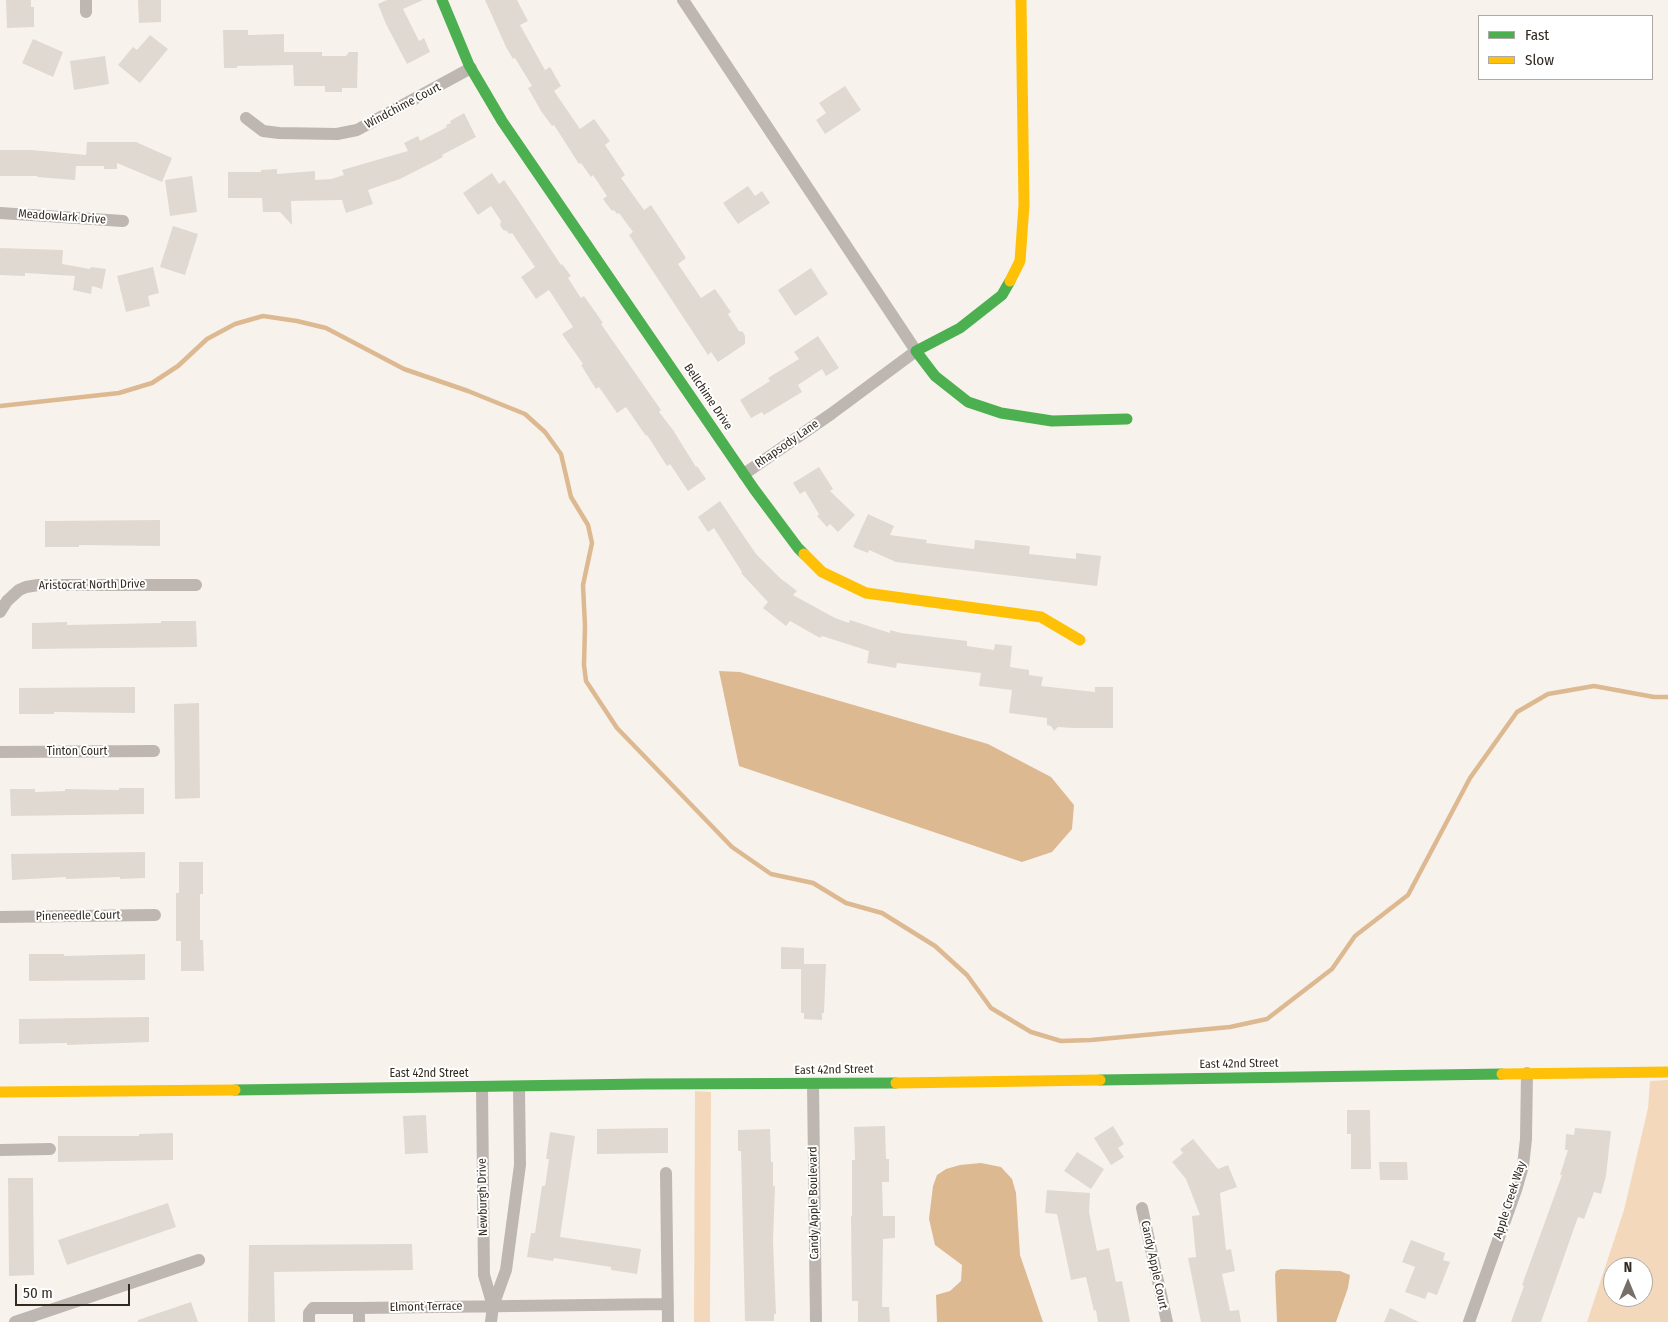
<!DOCTYPE html>
<html>
<head>
<meta charset="utf-8">
<style>
	body { margin:0 }
	#map { position:relative; width:1668px; height:1322px; overflow:hidden; background:#f8f2ed; font-family:"Fira Sans Condensed",sans-serif }
	canvas { display:block }
	.legend { position:absolute; left:1478px; top:15px; width:175px; height:65px; box-sizing:border-box; background:#fff; border:1px solid #adaaa6; margin:0; padding:6px 9px; list-style:none; font-size:15px; color:#332a21 }
	.legend li { display:flex; align-items:center; gap:10px; height:25px }
	.legend b { width:25px; border:1px solid #adaaa6 }
	.north { position:absolute; left:1603px; top:1257px; width:50px; height:50px; box-sizing:border-box; background:#fff; border:1px solid #adaaa6; border-radius:50%; rotate:0deg; font-size:14px; font-weight:700; line-height:20px; text-align:center; color:#332a21 }
	.north::after { content:''; display:block; margin:auto; width:18px; height:22px; background:#787068; clip-path:polygon(50% 0,100% 100%,50% 72%,0 100%) }
	.scale { position:absolute; left:15px; top:1284px; width:115px; height:22px; box-sizing:border-box; border:2px solid #332a21; border-top:0; padding-left:6px; font-size:15px; line-height:18px; white-space:nowrap; color:#332a21; -webkit-text-stroke:4px #fff; paint-order:stroke }
</style>
</head>
<body>
<div id="map">
<canvas width="1668" height="1322"></canvas>
<ul class="legend">
<li><b style="height:6px;background:#4caf50"></b>Fast</li>
<li><b style="height:6px;background:#ffc107"></b>Slow</li>
</ul>
<div class="north">N</div>
<div class="scale">50 m</div>
</div>
<script>
const g = document.querySelector('canvas').getContext('2d');
g.lineJoin = 'round';
function fillPath(path, color) { g.fillStyle = color; g.fill(path, 'evenodd'); }
const shape = rows => new Path2D(rows.map(r => 'M' + r).join(''));
function trace(path, color, width, dash) { g.strokeStyle = color; g.lineWidth = width; g.lineCap = dash ? 'butt' : 'round'; g.setLineDash(dash || []); g.stroke(path); }
function label(font, color, halo, rows, align = 'center') {
  g.font = font + ' "Fira Sans Condensed",sans-serif'; g.lineWidth = 4; g.setLineDash([]); g.textBaseline = 'middle'; g.strokeStyle = halo; g.fillStyle = color; for (const [text, x, y, turn = 0] of rows) {
    g.save(); g.translate(x, y); g.rotate((+turn || 0) * Math.PI / 180); g.textAlign = isNaN(turn) ? turn : align; if (halo) g.strokeText(text, 0, 0); g.fillText(text, 0, 0); g.restore();
  }
}
fillPath(shape([
	[1668,1080,1668,1322,1587,1322,1624,1210,1648,1108,1650,1081],
	[1613,1267,1643,1267,1643,1297,1613,1297],
	[695,1091,711,1092,710,1322,694,1322]
]), '#f3d8bc');
fillPath(shape([
	[719,671,740,672,988,744,1051,777,1074,805,1072,829,1052,852,1022,862,739,766],
	[981,1163,1001,1167,1012,1179,1016,1193,1020,1255,1043,1322,937,1322,936,1295,950,1291,961,1281,962,1265,935,1245,929,1219,933,1186,937,1175,946,1169,960,1165],
	[1281,1269,1340,1271,1350,1275,1348,1288,1336,1322,1277,1322,1275,1275,1276,1271]
]), '#ddb991');
trace(shape([
	[0,406,119,393,152,383,178,366,207,339,235,324,263,316,297,321,326,328,404,369,468,391,525,414,545,432,561,454,571,497,588,525,592,543,583,585,585,626,584,665,586,681,617,728,732,847,771,874,813,883,846,903,882,913,935,946,967,975,991,1008,1031,1032,1061,1041,1091,1040,1230,1027,1267,1019,1332,969,1355,936,1408,895,1470,778,1517,712,1548,694,1594,686,1654,697,1668,697]
]), '#ddb991', 4.5);
fillPath(shape([
	[6,0,31,0,31,7,34,7,34,27,7,28],
	[138,0,161,0,161,22,139,23],
	[387,0,423,0,403,9,419,41,424,38,430,52,407,64,386,24,378,4],
	[485,0,517,0,528,21,520,25,545,70,550,67,561,86,554,91,580,129,594,119,610,141,605,145,625,175,621,178,644,210,651,205,686,258,678,264,701,298,715,289,731,312,728,314,739,331,743,332,745,336,745,344,718,362,711,352,708,355,629,235,633,232,619,213,617,214,614,210,612,211,603,199,607,196,593,175,591,177,581,163,579,164,554,125,552,126,541,111,528,88,532,86,515,58,513,59,506,47],
	[223,30,248,30,248,35,284,34,284,52,322,52,322,56,346,56,349,52,358,52,357,88,342,88,342,92,325,92,325,86,294,86,293,65,237,66,237,68,224,68],
	[150,35,168,49,140,83,118,65,133,47,137,50],
	[33,39,63,52,53,77,22,63],
	[105,56,109,84,74,90,70,61],
	[845,86,861,110,825,134,816,120,826,113,819,103],
	[464,113,476,137,442,155,443,157,400,179,368,190,373,204,346,213,342,200,291,201,292,225,280,212,263,212,262,198,228,198,228,172,261,172,261,170,277,169,277,174,315,171,315,180,331,179,344,175,342,170,408,151,404,143,418,136,420,141,447,127,446,125,451,123,450,121],
	[87,142,136,142,172,158,162,182,117,163,117,169,104,169,104,166,76,166,75,180,37,177,38,176,0,176,0,150,32,150,86,155],
	[492,173,499,184,504,180,516,197,561,265,562,264,571,276,568,278,581,298,584,296,603,323,601,324,661,410,659,412,673,430,696,467,697,466,706,479,688,491,670,464,667,466,647,435,646,436,626,407,617,413,599,387,596,389,581,365,583,364,562,334,573,327,549,290,536,299,521,277,535,267,512,233,509,234,507,231,503,230,500,225,501,221,491,206,478,215,463,193],
	[192,176,197,212,170,216,165,180],
	[748,186,755,196,762,191,770,203,738,224,723,203],
	[173,226,198,234,185,275,160,267],
	[0,248,63,250,62,264,90,269,91,267,106,269,102,289,92,286,91,294,73,290,75,276,25,273,25,276,0,275],
	[153,267,159,293,148,296,150,306,126,312,117,276],
	[811,268,828,294,795,316,778,290],
	[818,336,839,368,826,376,822,369,798,385,802,392,764,415,762,412,751,418,740,400,770,381,768,378,799,359,794,352],
	[819,467,833,489,830,491,855,515,838,532,830,524,827,527,817,516,819,514,805,491,800,494,793,483],
	[720,501,756,554,780,578,797,591,793,595,835,618,849,623,850,620,890,633,890,630,901,633,967,641,967,646,994,650,995,644,1012,646,1010,667,1029,670,1029,675,1043,677,1041,686,1095,692,1095,687,1113,687,1113,728,1073,728,1058,727,1054,731,1051,726,1047,725,1047,718,1009,713,1012,690,979,686,981,673,897,663,896,668,867,663,869,651,822,636,820,638,790,621,786,626,763,608,768,602,741,573,742,572,714,528,708,532,698,517],
	[868,514,894,526,890,535,927,540,926,543,974,549,975,540,1030,546,1029,554,1076,559,1076,553,1101,556,1097,586,896,562,869,550,868,553,853,547],
	[160,520,160,546,79,545,79,547,45,547,45,521],
	[161,621,196,621,197,647,32,649,32,623,67,622,67,625,161,623],
	[135,687,135,713,54,712,54,714,19,714,19,688],
	[199,703,200,798,175,799,174,704],
	[119,788,144,788,144,814,11,816,10,789,35,789,35,792,65,791,65,789,119,790],
	[145,852,145,878,120,879,120,877,66,879,66,877,12,880,11,854],
	[179,862,203,862,203,894,200,894,200,940,203,940,204,971,181,971,181,941,176,941,176,893,179,893],
	[781,947,804,948,804,964,826,964,824,1013,822,1013,822,1020,804,1019,804,1013,801,1013,801,969,781,969],
	[29,954,64,954,64,956,145,954,145,980,29,981],
	[149,1017,149,1042,67,1045,67,1043,19,1044,19,1019],
	[1347,1110,1370,1110,1371,1169,1351,1169,1351,1134,1347,1134],
	[426,1115,428,1153,405,1154,403,1116],
	[885,1126,886,1159,889,1159,889,1182,882,1182,883,1216,895,1216,895,1238,883,1239,882,1307,889,1307,890,1322,858,1322,858,1301,852,1301,851,1216,852,1216,852,1160,855,1160,854,1127],
	[1113,1126,1124,1144,1118,1148,1124,1157,1111,1165,1094,1138],
	[668,1128,668,1153,597,1154,597,1129],
	[1575,1128,1611,1131,1606,1176,1601,1194,1594,1192,1584,1219,1578,1217,1541,1322,1511,1322,1524,1286,1522,1285,1562,1175,1560,1175,1568,1150,1565,1150,1566,1134,1574,1135],
	[770,1129,771,1162,773,1162,773,1186,775,1186,773,1241,776,1314,774,1314,774,1321,745,1321,741,1151,738,1151,738,1130],
	[550,1132,575,1136,560,1237,641,1249,637,1274,611,1270,611,1267,554,1258,553,1261,527,1257,531,1233,535,1233,542,1186,545,1186,549,1159,546,1159],
	[173,1133,173,1160,58,1162,58,1136,139,1136,139,1134],
	[1193,1139,1218,1169,1228,1165,1237,1187,1220,1193,1226,1250,1231,1249,1235,1271,1222,1274,1230,1311,1239,1310,1241,1322,1201,1322,1188,1258,1196,1257,1192,1216,1200,1215,1186,1179,1172,1162,1183,1153,1180,1149],
	[1077,1152,1104,1169,1091,1189,1064,1171],
	[1379,1162,1407,1162,1408,1180,1380,1180],
	[8,1178,33,1178,34,1275,9,1276],
	[1047,1190,1090,1193,1089,1212,1097,1251,1109,1248,1116,1282,1122,1281,1130,1322,1098,1322,1096,1310,1094,1311,1086,1277,1071,1280,1057,1214,1045,1213],
	[168,1203,176,1227,67,1265,58,1240],
	[1411,1240,1445,1253,1443,1260,1450,1262,1437,1295,1428,1292,1425,1299,1405,1292,1415,1267,1402,1262],
	[412,1244,413,1270,274,1272,275,1322,248,1322,249,1245],
	[191,1302,198,1322,138,1322,138,1320],
	[1390,1308,1419,1322,1384,1322]
]), '#e0d9d2');
trace(shape([
	[86,0,86,12],
	[683,0,916,351,831,414,744,474],
	[246,118,263,131,279,133,337,134,357,130,471,68],
	[0,213,123,221],
	[0,612,7,601,19,590,26,587,38,585,196,585],
	[0,752,154,751],
	[0,917,155,915],
	[813,1084,816,1322],
	[482,1087,484,1275,493,1306,491,1322],
	[0,1150,50,1149],
	[666,1173,668,1322],
	[1142,1208,1167,1322],
	[493,1306,506,1270,520,1165,519,1087],
	[359,1308,668,1304],
	[15,1322,199,1260],
	[309,1322,309,1313,313,1308,359,1308,359,1322],
	[1469,1322,1516,1190,1523,1166,1526,1139,1527,1073]
]), '#beb6b0', 12);
trace(shape([
	[442,0,469,65,502,121,754,489,798,548,804,554],
	[1010,281,1002,295,960,328,916,351,935,376,968,402,1001,413,1052,421,1127,419],
	[1100,1080,1502,1074],
	[235,1090,645,1084,896,1083]
]), '#4caf50', 11);
trace(shape([
	[1010,281,1020,261,1024,205,1021,0],
	[804,554,822,572,866,593,1041,617,1080,640],
	[1502,1074,1668,1072],
	[896,1083,1100,1080],
	[0,1092,235,1090]
]), '#ffc107', 11);
label('12px', '#332a21', '#fff', [
	["Windchime Court",403,106,-28],
	["Meadowlark Drive",62,217,4],
	["Bellchime Drive",708,397,56],
	["Rhapsody Lane",787,444,-35],
	["Aristocrat North Drive",92,585,-1],
	["Tinton Court",77,752],
	["Pineneedle Court",78,916,-1],
	["East 42nd Street",1239,1064,-1],
	["East 42nd Street",834,1070,-1],
	["East 42nd Street",429,1074],
	["Newburgh Drive",483,1197,-91],
	["Apple Creek Way",1510,1200,-72],
	["Candy Apple Boulevard",814,1203,-91],
	["Candy Apple Court",1154,1265,78],
	["Elmont Terrace",426,1307,-1]
]);
</script>
</body>
</html>
